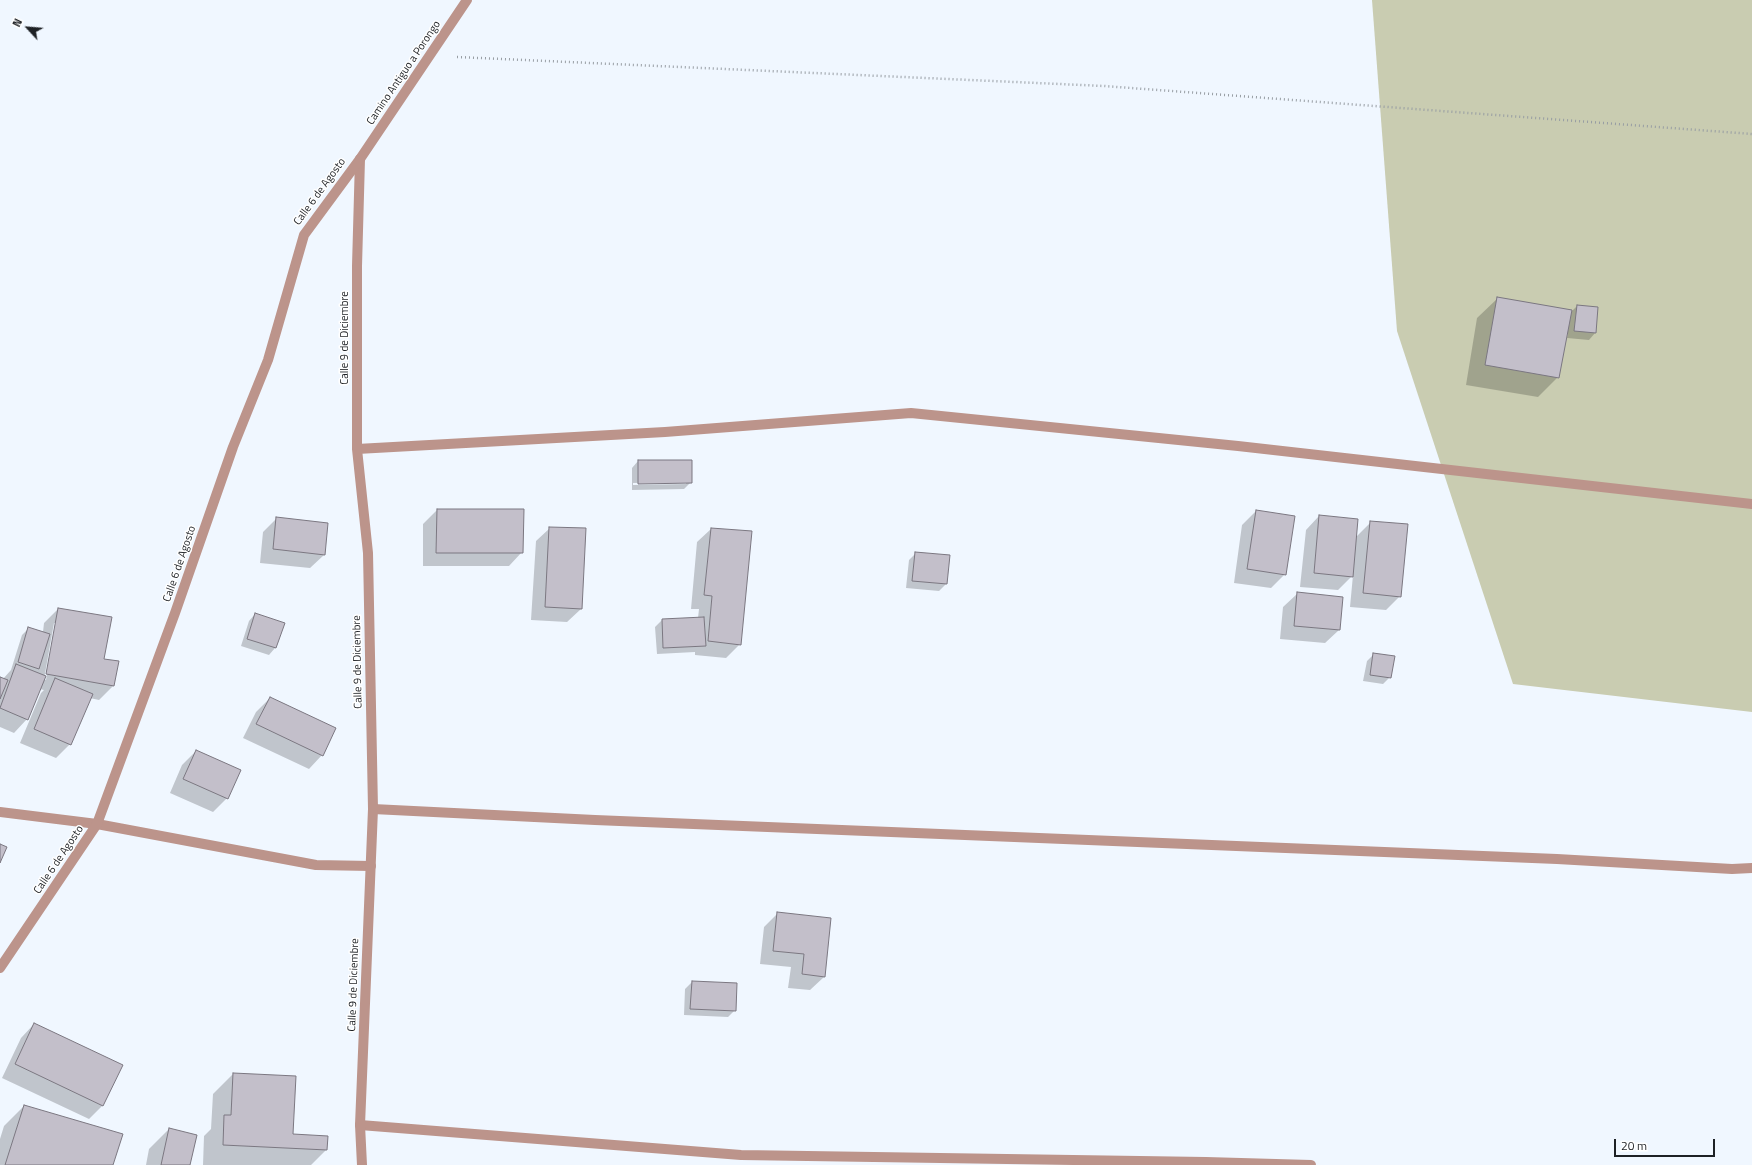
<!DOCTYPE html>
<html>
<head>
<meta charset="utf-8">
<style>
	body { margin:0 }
	#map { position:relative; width:1752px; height:1165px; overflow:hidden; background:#f0f7ff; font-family:"Titillium Web",sans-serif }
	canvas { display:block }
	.north { position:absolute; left:8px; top:8px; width:40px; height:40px; -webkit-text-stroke:3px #fff; paint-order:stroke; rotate:296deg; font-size:11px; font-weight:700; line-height:16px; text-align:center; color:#1e2125 }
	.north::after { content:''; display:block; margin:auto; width:14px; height:18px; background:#1e2125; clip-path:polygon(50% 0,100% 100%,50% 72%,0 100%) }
	.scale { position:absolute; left:1614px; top:1139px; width:101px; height:18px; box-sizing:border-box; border:2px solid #1e2125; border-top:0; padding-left:5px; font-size:12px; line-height:14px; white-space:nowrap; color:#1e2125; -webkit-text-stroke:3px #fff; paint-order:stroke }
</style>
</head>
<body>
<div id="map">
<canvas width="1752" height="1165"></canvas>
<div class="north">N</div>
<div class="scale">20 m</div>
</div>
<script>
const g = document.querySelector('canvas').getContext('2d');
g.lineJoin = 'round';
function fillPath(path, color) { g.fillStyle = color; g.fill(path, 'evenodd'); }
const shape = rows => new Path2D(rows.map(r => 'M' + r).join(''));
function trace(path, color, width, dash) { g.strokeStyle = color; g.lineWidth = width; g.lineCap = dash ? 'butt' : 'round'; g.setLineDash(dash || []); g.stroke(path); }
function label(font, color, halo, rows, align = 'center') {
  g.font = font + ' "Titillium Web",sans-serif'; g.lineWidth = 3; g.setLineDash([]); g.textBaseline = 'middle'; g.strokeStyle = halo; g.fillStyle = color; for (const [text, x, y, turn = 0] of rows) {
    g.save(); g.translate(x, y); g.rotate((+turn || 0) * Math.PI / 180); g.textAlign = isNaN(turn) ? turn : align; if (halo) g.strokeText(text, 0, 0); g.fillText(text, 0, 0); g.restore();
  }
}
fillPath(shape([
	[1372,0,1752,0,1752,712,1513,684,1397,331]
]), '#c9ccb1');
fillPath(shape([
	[1498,298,1572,311,1577,306,1595,333,1589,340,1567,338,1568,334,1566,333,1558,377,1538,397,1466,385,1477,318],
	[638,461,691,482,684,489,632,490,632,468],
	[686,482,686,484,633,485,633,483],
	[437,510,522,552,509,566,423,566,423,524],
	[1256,511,1285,574,1271,588,1234,583,1242,525],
	[1319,516,1356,537,1371,522,1400,596,1386,610,1350,607,1353,575,1338,590,1300,587,1306,530],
	[277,518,324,555,310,568,260,563,263,532],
	[550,528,581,609,567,622,531,620,536,541],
	[711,529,740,644,726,658,695,655,695,652,657,654,655,627,662,620,698,618,699,609,691,609,697,542],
	[916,553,949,556,946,584,939,591,906,588,909,560],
	[1297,594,1339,630,1325,643,1280,639,1283,607],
	[58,609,103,660,113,686,99,700,90,698,70,744,56,758,20,743,41,693,44,690,39,689,27,719,14,733,0,727,0,678,3,679,11,670,22,635,29,628,43,632,44,623],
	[54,623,56,623,46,680,44,679],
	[255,614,283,623,275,648,269,655,241,646,249,621],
	[1374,654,1390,677,1383,684,1363,681,1367,661],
	[270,698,322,755,309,769,243,738,256,712],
	[196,751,227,798,213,812,170,793,182,765],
	[778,913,824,977,810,990,788,988,791,967,760,964,764,927],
	[692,982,735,1010,728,1017,684,1015,685,989],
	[34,1024,103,1105,89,1119,2,1078,21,1038],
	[233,1074,292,1135,327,1137,326,1150,311,1165,203,1165,204,1136,211,1129,213,1094],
	[24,1106,112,1165,0,1165,0,1139,4,1126],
	[169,1129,189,1165,146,1165,149,1149]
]), '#0003');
const building = shape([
	[1497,297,1572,310,1559,378,1485,365,1497,297],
	[1577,305,1598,307,1596,333,1574,331,1577,305],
	[638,460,692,460,692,483,638,484,638,460],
	[437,509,524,509,523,553,436,553,437,509],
	[1256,510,1295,516,1286,575,1247,569,1256,510],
	[1319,515,1358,519,1353,577,1314,573,1319,515],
	[276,517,328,523,325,555,273,549,276,517],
	[1370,521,1408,524,1401,597,1363,593,1370,521],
	[549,527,586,528,582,609,545,607,549,527],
	[711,528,752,531,741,645,708,641,712,596,704,595,711,528],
	[915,552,950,555,947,584,912,581,915,552],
	[1297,592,1343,597,1340,630,1294,626,1297,592],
	[58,608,112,617,104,659,119,661,114,686,46,674,58,608],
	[255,613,285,623,276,648,247,639,255,613],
	[704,617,706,646,663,648,662,619,704,617],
	[28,627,50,634,39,669,18,662,28,627],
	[1373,653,1395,656,1391,678,1370,675,1373,653],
	[16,664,46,676,28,720,0,708,16,664],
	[0,677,8,680,0,699,0,677],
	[55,678,93,694,71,745,34,729,55,678],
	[270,697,336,728,323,756,256,724,270,697],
	[196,750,241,770,228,799,183,779,196,750],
	[0,844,7,847,0,863,0,844],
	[777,912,831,918,825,977,802,974,804,954,773,951,777,912],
	[692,981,737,983,736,1011,690,1009,692,981],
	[34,1023,123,1065,103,1106,15,1064,34,1023],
	[233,1073,296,1076,293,1134,328,1136,327,1150,223,1145,224,1115,231,1115,233,1073],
	[24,1105,123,1134,113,1165,5,1165,24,1105],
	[169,1128,197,1135,190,1165,161,1165,169,1128]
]);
fillPath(building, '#c3bfca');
trace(building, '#7b7781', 1);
trace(shape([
	[457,57,1104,86,1752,134]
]), '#979da3', 2.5, [1, 3]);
trace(shape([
	[373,809,595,820,1557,859,1732,869,1752,868],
	[97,824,316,865,371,866],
	[360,1125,741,1155,1206,1162,1311,1165]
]), '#bc948b', 10);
trace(shape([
	[360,159,357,266,357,449,368,553,373,809,360,1125,362,1165],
	[357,449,665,432,911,413,1238,446,1752,504],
	[0,812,97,824]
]), '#bc948b', 10);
trace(shape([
	[0,968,97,824,175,613,233,447,268,360,304,235,360,159,467,0]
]), '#bc948b', 10);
label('11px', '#1e2125', '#fff', [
	["Camino Antiguo a Porongo",404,73,-56],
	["Calle 6 de Agosto",320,192,-54],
	["Calle 9 de Diciembre",345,338,-90],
	["Calle 6 de Agosto",180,564,-71],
	["Calle 9 de Diciembre",358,662,-91],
	["Calle 6 de Agosto",59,860,-56],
	["Calle 9 de Diciembre",354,985,-88]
]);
</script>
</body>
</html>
